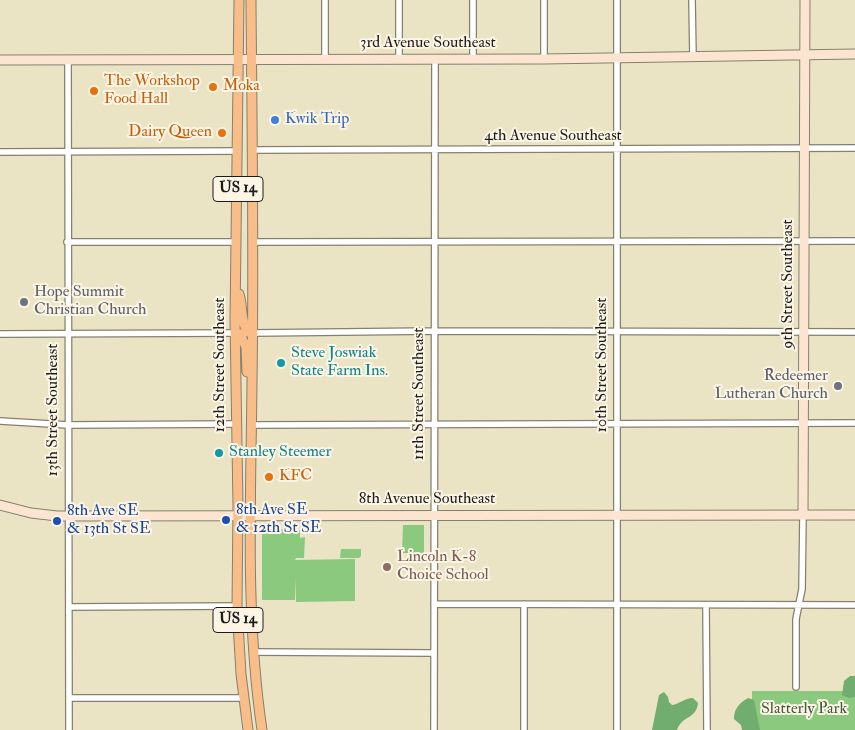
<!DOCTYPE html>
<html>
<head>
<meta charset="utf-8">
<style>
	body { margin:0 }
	canvas { display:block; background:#ebe4c4 }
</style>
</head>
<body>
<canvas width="855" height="730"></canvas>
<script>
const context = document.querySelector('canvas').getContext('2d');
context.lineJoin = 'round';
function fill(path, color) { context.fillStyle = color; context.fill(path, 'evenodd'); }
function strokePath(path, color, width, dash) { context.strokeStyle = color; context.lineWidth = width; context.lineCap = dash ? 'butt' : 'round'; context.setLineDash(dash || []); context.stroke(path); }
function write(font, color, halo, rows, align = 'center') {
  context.font = font + ' "IM FELL Double Pica",serif'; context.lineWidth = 4; context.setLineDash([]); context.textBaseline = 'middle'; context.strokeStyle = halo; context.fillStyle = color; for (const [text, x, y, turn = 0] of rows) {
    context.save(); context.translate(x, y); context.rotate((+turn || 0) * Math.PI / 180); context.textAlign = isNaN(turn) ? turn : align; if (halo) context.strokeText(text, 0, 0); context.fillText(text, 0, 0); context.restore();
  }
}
const green = new Path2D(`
	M403,525H424V553H402Z
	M269,526L274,529L300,530V538L305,537L304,558H296L295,560L355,559V601L296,602V578L295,600H262V533Z
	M341,549H361V556L359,558H340Z
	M752,691H855V730H752Z`);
const forest = new Path2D(`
	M850,676H855V697L849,698L842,695L844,681Z
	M664,692L668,697L669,702L672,705C680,704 684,698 693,698L698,703C696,720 682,715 677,730H652L659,695Z
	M748,698L754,700L760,730H742L741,725L734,719C734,709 739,703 748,698Z`);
const street = new Path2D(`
	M617,0V730
	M692,0L693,57
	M68,59L69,730
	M325,59V0
	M399,59V0
	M473,59V0
	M544,59V0
	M251,150L855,148
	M0,152L238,151
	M67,242H237
	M252,242L855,241
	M253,333L434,331L855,332
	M0,334L235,333
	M0,421L68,425L236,424
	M252,425L855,423
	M434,604L855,605
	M524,604V730
	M706,605L707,730
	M70,607L237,606
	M253,652L433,653
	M796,687V619L802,589L803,515
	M69,698H243
	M434,730L435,59`);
const secondary = new Path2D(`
	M0,60L544,59L855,54
	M0,505L31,513L57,516L855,515
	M803,515L805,0`);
const primary = new Path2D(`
	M239,0L235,320L238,507L237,606L241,674L248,730
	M251,0C252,127 254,255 252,382C251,498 245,615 262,730
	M239,294C243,306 240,322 248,332L253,333
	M235,333L240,334L246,347L247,372`);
const markers = [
	[213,87,5,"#e8710a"],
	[94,91,5,"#e8710a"],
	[275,120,5,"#3f7fe0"],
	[222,133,5,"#e8710a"],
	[24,302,5,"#6b7280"],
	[281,363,5,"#0f9aa8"],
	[838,386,5,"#6b7280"],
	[219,453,5,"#0f9aa8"],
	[269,477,5,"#e8710a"],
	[226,520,5,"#1a4fb4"],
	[57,521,5,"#1a4fb4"],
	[387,567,5,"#8d6e63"]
];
const shields = [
	[238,189,50],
	[238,620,50]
];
const shieldNames = [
	["US 14",238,189],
	["US 14",238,620]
];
const streetNames = [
	["3rd Avenue Southeast",428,44],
	["4th Avenue Southeast",553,137],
	["9th Street Southeast",789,284,-90],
	["12th Street Southeast",221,365,-90],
	["10th Street Southeast",603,365,-90],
	["11th Street Southeast",420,394,-90],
	["13th Street Southeast",54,410,-90],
	["8th Avenue Southeast",427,500]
];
const foodNames = [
	["The Workshop",104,82],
	["Food Hall",104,100],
	["Moka",223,87],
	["Dairy Queen",212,133,"right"],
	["KFC",279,477]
];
const shopNames = [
	["Kwik Trip",285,120]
];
const worshipNames = [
	["Hope Summit",34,293],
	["Christian Church",34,311],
	["Redeemer",828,377,"right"],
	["Lutheran Church",828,395,"right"]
];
const cultureNames = [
	["Steve Joswiak",291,354],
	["State Farm Ins.",291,372],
	["Stanley Steemer",229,453]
];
const transitNames = [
	["8th Ave SE",236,511],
	["& 12th St SE",236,529],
	["8th Ave SE",67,512],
	["& 13th St SE",67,530]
];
const educationNames = [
	["Lincoln K-8",397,558],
	["Choice School",397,576]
];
const parkNames = [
	["Slatterly Park",804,710]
];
fill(green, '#8bc97f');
fill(forest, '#70ad6e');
strokePath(street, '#848070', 8);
strokePath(secondary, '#848070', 11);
strokePath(primary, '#848070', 11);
strokePath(street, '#fff', 5.5);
strokePath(secondary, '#fce5d0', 9);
strokePath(primary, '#f8bd89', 9);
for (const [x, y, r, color] of markers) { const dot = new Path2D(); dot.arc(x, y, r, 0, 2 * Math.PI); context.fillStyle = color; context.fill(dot); strokePath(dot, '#fcf5e5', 2); }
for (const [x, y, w] of shields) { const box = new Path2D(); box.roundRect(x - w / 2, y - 12.5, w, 25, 4); context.fillStyle = '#fcf5e5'; context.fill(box); strokePath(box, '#1c1c1c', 1); }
write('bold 15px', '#1c1c1c', null, shieldNames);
write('16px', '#1c1c1c', '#fcf5e5', streetNames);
write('16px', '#c56008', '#fcf5e5', foodNames, 'left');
write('16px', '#366cbe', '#fcf5e5', shopNames, 'left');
write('16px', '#5b616d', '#fcf5e5', worshipNames, 'left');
write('16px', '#0d838f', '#fcf5e5', cultureNames, 'left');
write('16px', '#164399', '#fcf5e5', transitNames, 'left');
write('16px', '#785e54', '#fcf5e5', educationNames, 'left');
write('16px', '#43593f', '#fcf5e5', parkNames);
</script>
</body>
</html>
